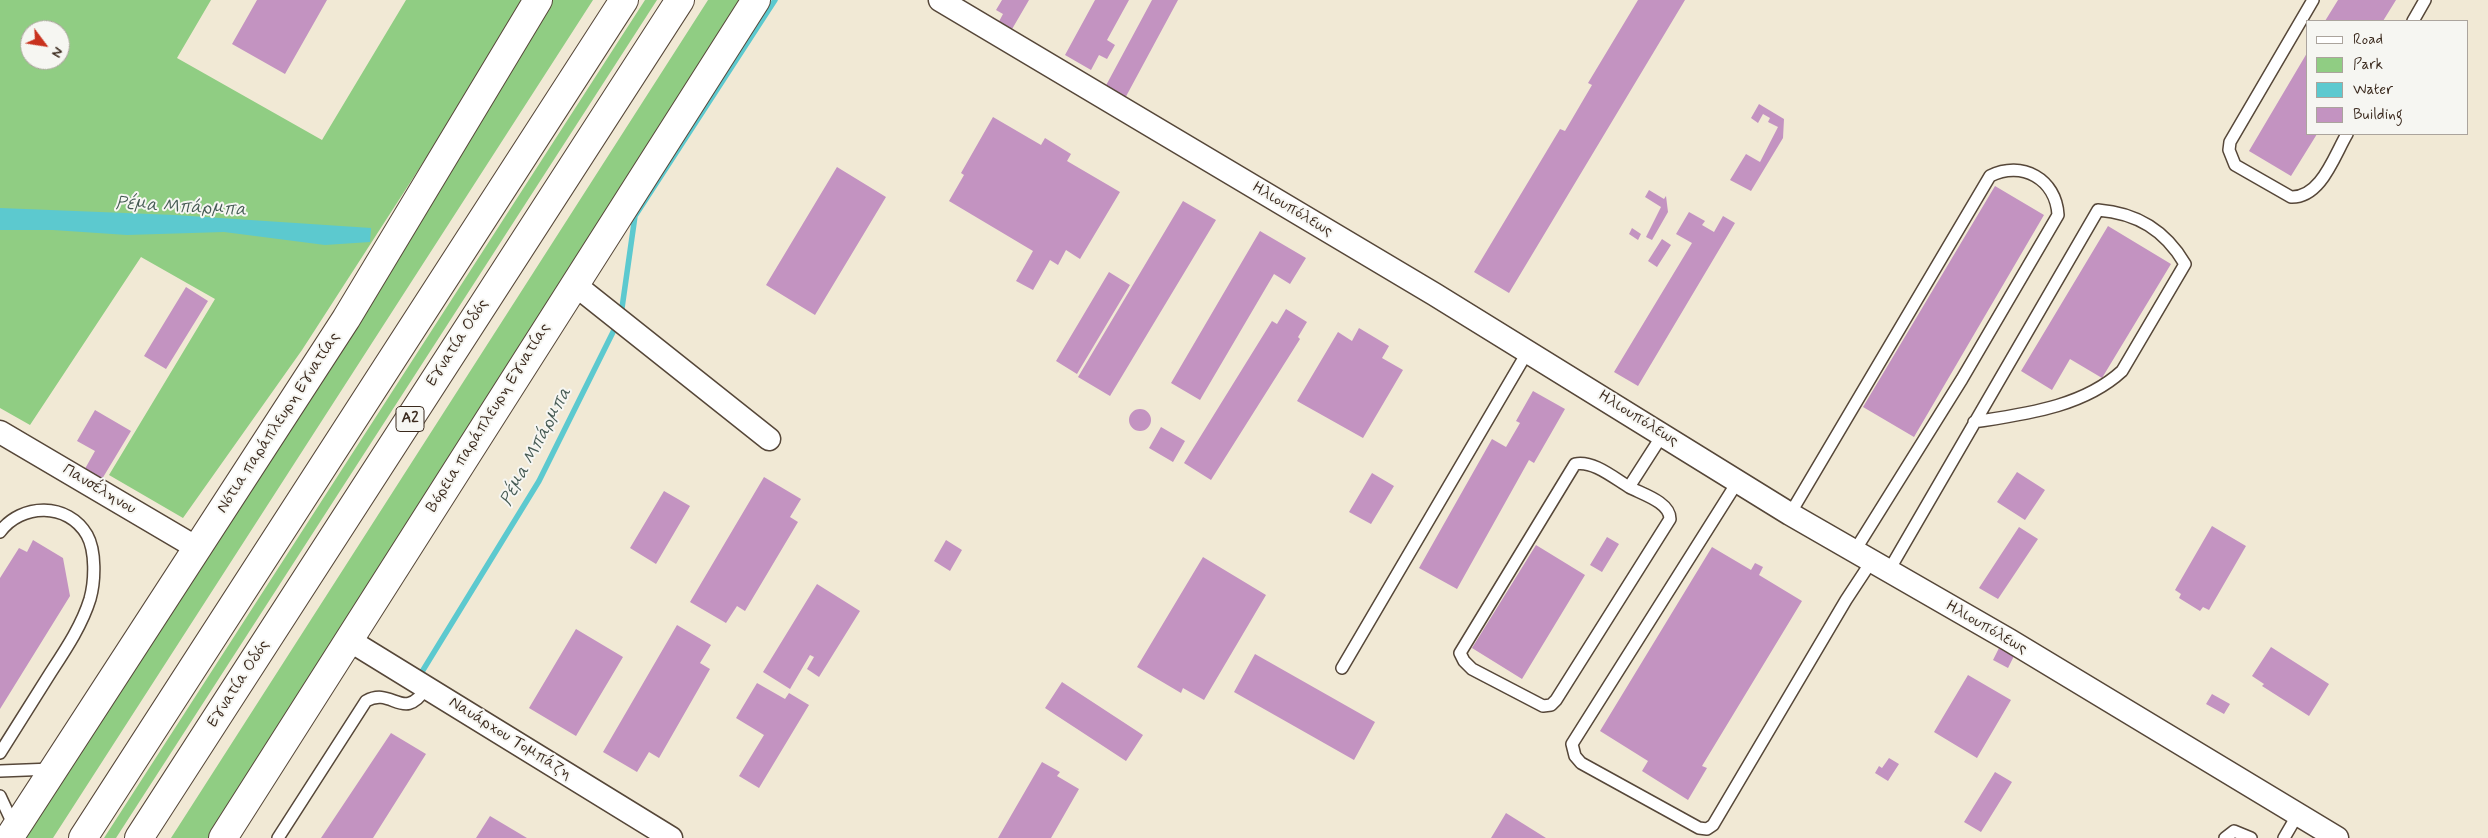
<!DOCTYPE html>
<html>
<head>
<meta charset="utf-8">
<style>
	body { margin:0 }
	#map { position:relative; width:2488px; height:838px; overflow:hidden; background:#f1e9d5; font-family:Mynerve,sans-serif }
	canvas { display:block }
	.legend { position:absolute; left:2306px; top:20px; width:162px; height:115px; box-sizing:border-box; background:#f6f6f2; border:1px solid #aba49d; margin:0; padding:6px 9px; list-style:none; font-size:15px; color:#3b2a1e }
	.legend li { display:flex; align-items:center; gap:10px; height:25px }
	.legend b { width:25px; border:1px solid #aba49d }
	.north { position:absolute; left:20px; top:20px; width:50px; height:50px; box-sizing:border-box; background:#f6f6f2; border:1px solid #aba49d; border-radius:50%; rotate:121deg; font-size:14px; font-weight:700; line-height:20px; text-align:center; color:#3b2a1e }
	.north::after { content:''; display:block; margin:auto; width:18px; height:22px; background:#c8321e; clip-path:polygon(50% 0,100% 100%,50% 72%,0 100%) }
</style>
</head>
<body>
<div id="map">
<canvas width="2488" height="838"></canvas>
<ul class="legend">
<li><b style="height:6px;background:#fff"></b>Road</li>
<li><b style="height:14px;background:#90cd83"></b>Park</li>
<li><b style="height:14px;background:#5cc9cf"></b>Water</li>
<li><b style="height:14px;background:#c393c1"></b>Building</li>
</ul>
<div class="north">N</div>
</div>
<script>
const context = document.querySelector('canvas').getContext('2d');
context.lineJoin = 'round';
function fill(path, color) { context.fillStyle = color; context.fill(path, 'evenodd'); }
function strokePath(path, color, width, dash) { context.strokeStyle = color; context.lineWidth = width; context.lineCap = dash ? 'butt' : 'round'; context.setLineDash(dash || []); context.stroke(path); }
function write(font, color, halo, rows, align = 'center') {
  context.font = font + ' Mynerve,sans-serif'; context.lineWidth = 4; context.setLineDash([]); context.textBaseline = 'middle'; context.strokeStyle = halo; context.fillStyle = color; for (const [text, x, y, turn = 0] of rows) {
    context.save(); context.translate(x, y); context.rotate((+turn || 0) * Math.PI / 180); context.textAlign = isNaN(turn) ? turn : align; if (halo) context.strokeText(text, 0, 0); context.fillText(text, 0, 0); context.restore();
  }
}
const green = new Path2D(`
	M0,0H211L177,58L322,140L406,0H528L302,350L183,518L109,475L215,299L141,257L30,425L0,408ZM30,30H60V60H30Z
	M553,0H593L53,838H16Z
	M645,0H657L116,838H104Z
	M708,0H740L210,838H171Z`);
const water = new Path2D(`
	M0,208L175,215L371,228L370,242L325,245L224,232L127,235L53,230H0Z`);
const stream = new Path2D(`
	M621,315L635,216L775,0
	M420,675L539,481L617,324`);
const building = new Path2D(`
	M257,0H327L285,74L232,44Z
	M1002,0H1029L1008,36L995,29L1003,14L996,10Z
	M1095,0H1129L1107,40L1115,45L1107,59L1099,55L1091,70L1065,55Z
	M1152,0H1178L1123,102L1103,91Z
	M1638,0H1685L1509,293L1474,272L1560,129L1565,131L1592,85L1588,83Z
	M2338,0H2396L2383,21H2325Z
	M2307,53V134H2317L2291,176L2249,151Z
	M1759,104L1784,119L1783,138L1751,191L1730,180L1746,154L1760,162L1778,127L1768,122L1770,118L1763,114L1758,123L1751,118Z
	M993,117L1041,145L1045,138L1071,154L1067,161L1120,192L1080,259L1066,250L1058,265L1050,260L1033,290L1016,281L1033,251L949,201L964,175L961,173Z
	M837,167L886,197L815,315L766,285Z
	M1995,186L2044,215L1914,437L1863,407Z
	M1649,190L1664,199L1666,196L1668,212L1652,240L1646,237L1661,207L1645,197Z
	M1183,201L1216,220L1110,396L1078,377Z
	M1689,212L1705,221L1702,225L1714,232L1723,216L1735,223L1638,386L1614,372L1692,243L1676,234Z
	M2108,226L2171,264L2102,378L2070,359L2052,390L2021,371Z
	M1632,228L1641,234L1638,240L1629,234Z
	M1260,231L1306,258L1290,284L1274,274L1200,400L1171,383Z
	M1662,239L1671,245L1657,267L1648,261Z
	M1109,272L1130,285L1077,374L1056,361Z
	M186,287L208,301L166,369L144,356Z
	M1286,309L1307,322L1298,337L1300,339L1211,480L1184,463L1272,321L1277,324Z
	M1359,328L1389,346L1382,358L1403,370L1363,438L1297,401L1338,332L1352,341Z
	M1533,391L1565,409L1534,463L1529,460L1457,589L1419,568L1492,439L1506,447L1520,423L1516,421Z
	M1129 420a11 11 0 1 1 22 0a11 11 0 1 1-22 0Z
	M95,410L131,431L99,484L82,474L95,451L77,441Z
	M1161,427L1185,441L1173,462L1149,448Z
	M2017,472L2045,490L2025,520L1997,502Z
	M1372,473L1394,486L1371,524L1349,512Z
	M764,477L801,499L790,517L798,522L745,611L737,606L726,623L690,602Z
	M664,491L690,506L656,564L630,548Z
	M2212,526L2246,546L2209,610L2203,607L2200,611L2179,598L2181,594L2175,590Z
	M2019,527L2038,539L1998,599L1979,588Z
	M1607,537L1619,544L1602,572L1590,565Z
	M33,540L63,558L70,596L0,709V578L19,548L27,552Z
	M946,540L962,550L950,571L934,561Z
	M1536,545L1585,575L1522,679L1472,648Z
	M1712,547L1751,570L1755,563L1763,567L1759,575L1802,601L1702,766L1707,768L1688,800L1642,771L1648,761L1600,731Z
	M1203,557L1266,595L1204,700L1183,688L1181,693L1137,667Z
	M817,584L860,611L819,677L807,669L814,657L810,655L790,689L763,672Z
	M677,625L711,645L700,663L710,669L659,758L649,752L637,772L603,752Z
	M576,629L623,657L576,736L529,708Z
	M2271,647L2329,684L2309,716L2262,686L2264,684L2252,676Z
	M1999,648L2014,656L2008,668L1993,660Z
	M1255,654L1375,722L1354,760L1234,692Z
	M1968,675L2011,700L1977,758L1934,732Z
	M1062,682L1143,735L1126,761L1045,708Z
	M757,683L785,699L789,693L809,705L759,788L739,776L764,735L736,718Z
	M2212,694L2230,704L2224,714L2206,704Z
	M391,733L426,754L373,838H321Z
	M1889,758L1899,764L1888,781L1875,773L1879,766L1882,768Z
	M1042,762L1060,772L1057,776L1079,789L1051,838H998Z
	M1995,772L2012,782L1981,832L1964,822Z
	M1506,813L1546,838H1491Z
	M490,816L527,838H476Z`);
const service = new Path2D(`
	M2313,0L2230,142L2229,150L2235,165L2291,197C2321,198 2334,156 2347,134
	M2413,21L2425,0
	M1738,481L1572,744L1575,756L1581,763L1699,828L1707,829L1713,825L1846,600L1871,562
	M1629,487C1614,478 1593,460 1575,464L1460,653L1464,661L1472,669L1543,706L1551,705L1556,700L1670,519C1670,502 1642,494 1629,487L1663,434
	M1790,514L1990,176C2022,160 2056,179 2058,215L1962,379L1854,552
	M0,532C21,503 68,502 87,535C96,551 95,581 90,599C82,625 66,649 51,672C34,699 17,726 0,753
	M1888,572L2098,210C2137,213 2165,230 2185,264L2122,371C2083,407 2025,414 1974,422
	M1342,668L1528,351
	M0,771L52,769
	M0,796L14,826
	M278,838L366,701C393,686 403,724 427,687
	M2225,838L2234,831L2251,838
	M2284,838L2298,814`);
const minor = new Path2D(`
	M940,0L1434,294L1790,514L2009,640L2337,838
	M574,284L769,439
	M0,432L197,548
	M349,640L671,838`);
const tertiary = new Path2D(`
	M9,838L346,319L538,0
	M223,838L756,0`);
const motorway = new Path2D(`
	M83,838L624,0
	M139,838L680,0`);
const shields = [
	[410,419,28]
];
const shieldNames = [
	["Α2",410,419]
];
const streetNames = [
	["Ηλιουπόλεως",1292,210,31],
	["Εγνατία Οδός",458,343,-57],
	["Βόρεια παράπλευρη Εγνατίας",489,418,-58],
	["Ηλιουπόλεως",1638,419,32],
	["Νότια παράπλευρη Εγνατίας",279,423,-57],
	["Πανσέληνου",99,490,31],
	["Ηλιουπόλεως",1986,628,30],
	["Εγνατία Οδός",239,684,-57],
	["Ναυάρχου Τομπάζη",510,739,32]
];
const waterNames = [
	["Ρέμα Μπάρμπα",181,208,3],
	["Ρέμα Μπάρμπα",537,447,-62]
];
fill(green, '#90cd83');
fill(water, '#5cc9cf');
strokePath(stream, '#5cc9cf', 5.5);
fill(building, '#c393c1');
strokePath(service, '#564739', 14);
strokePath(minor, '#564739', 25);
strokePath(tertiary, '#564739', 30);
strokePath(motorway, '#564739', 30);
strokePath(service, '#fff', 11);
strokePath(minor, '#fff', 22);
strokePath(tertiary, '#fff', 28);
strokePath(motorway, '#fff', 28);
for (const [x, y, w] of shields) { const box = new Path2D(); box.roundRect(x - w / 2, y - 12.5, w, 25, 4); context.fillStyle = '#f6f6f2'; context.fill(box); strokePath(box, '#3b2a1e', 1); }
write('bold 15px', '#3b2a1e', null, shieldNames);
write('16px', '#3b2a1e', '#f6f6f2', streetNames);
write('italic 18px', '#455a53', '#f6f6f2', waterNames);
</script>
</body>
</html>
